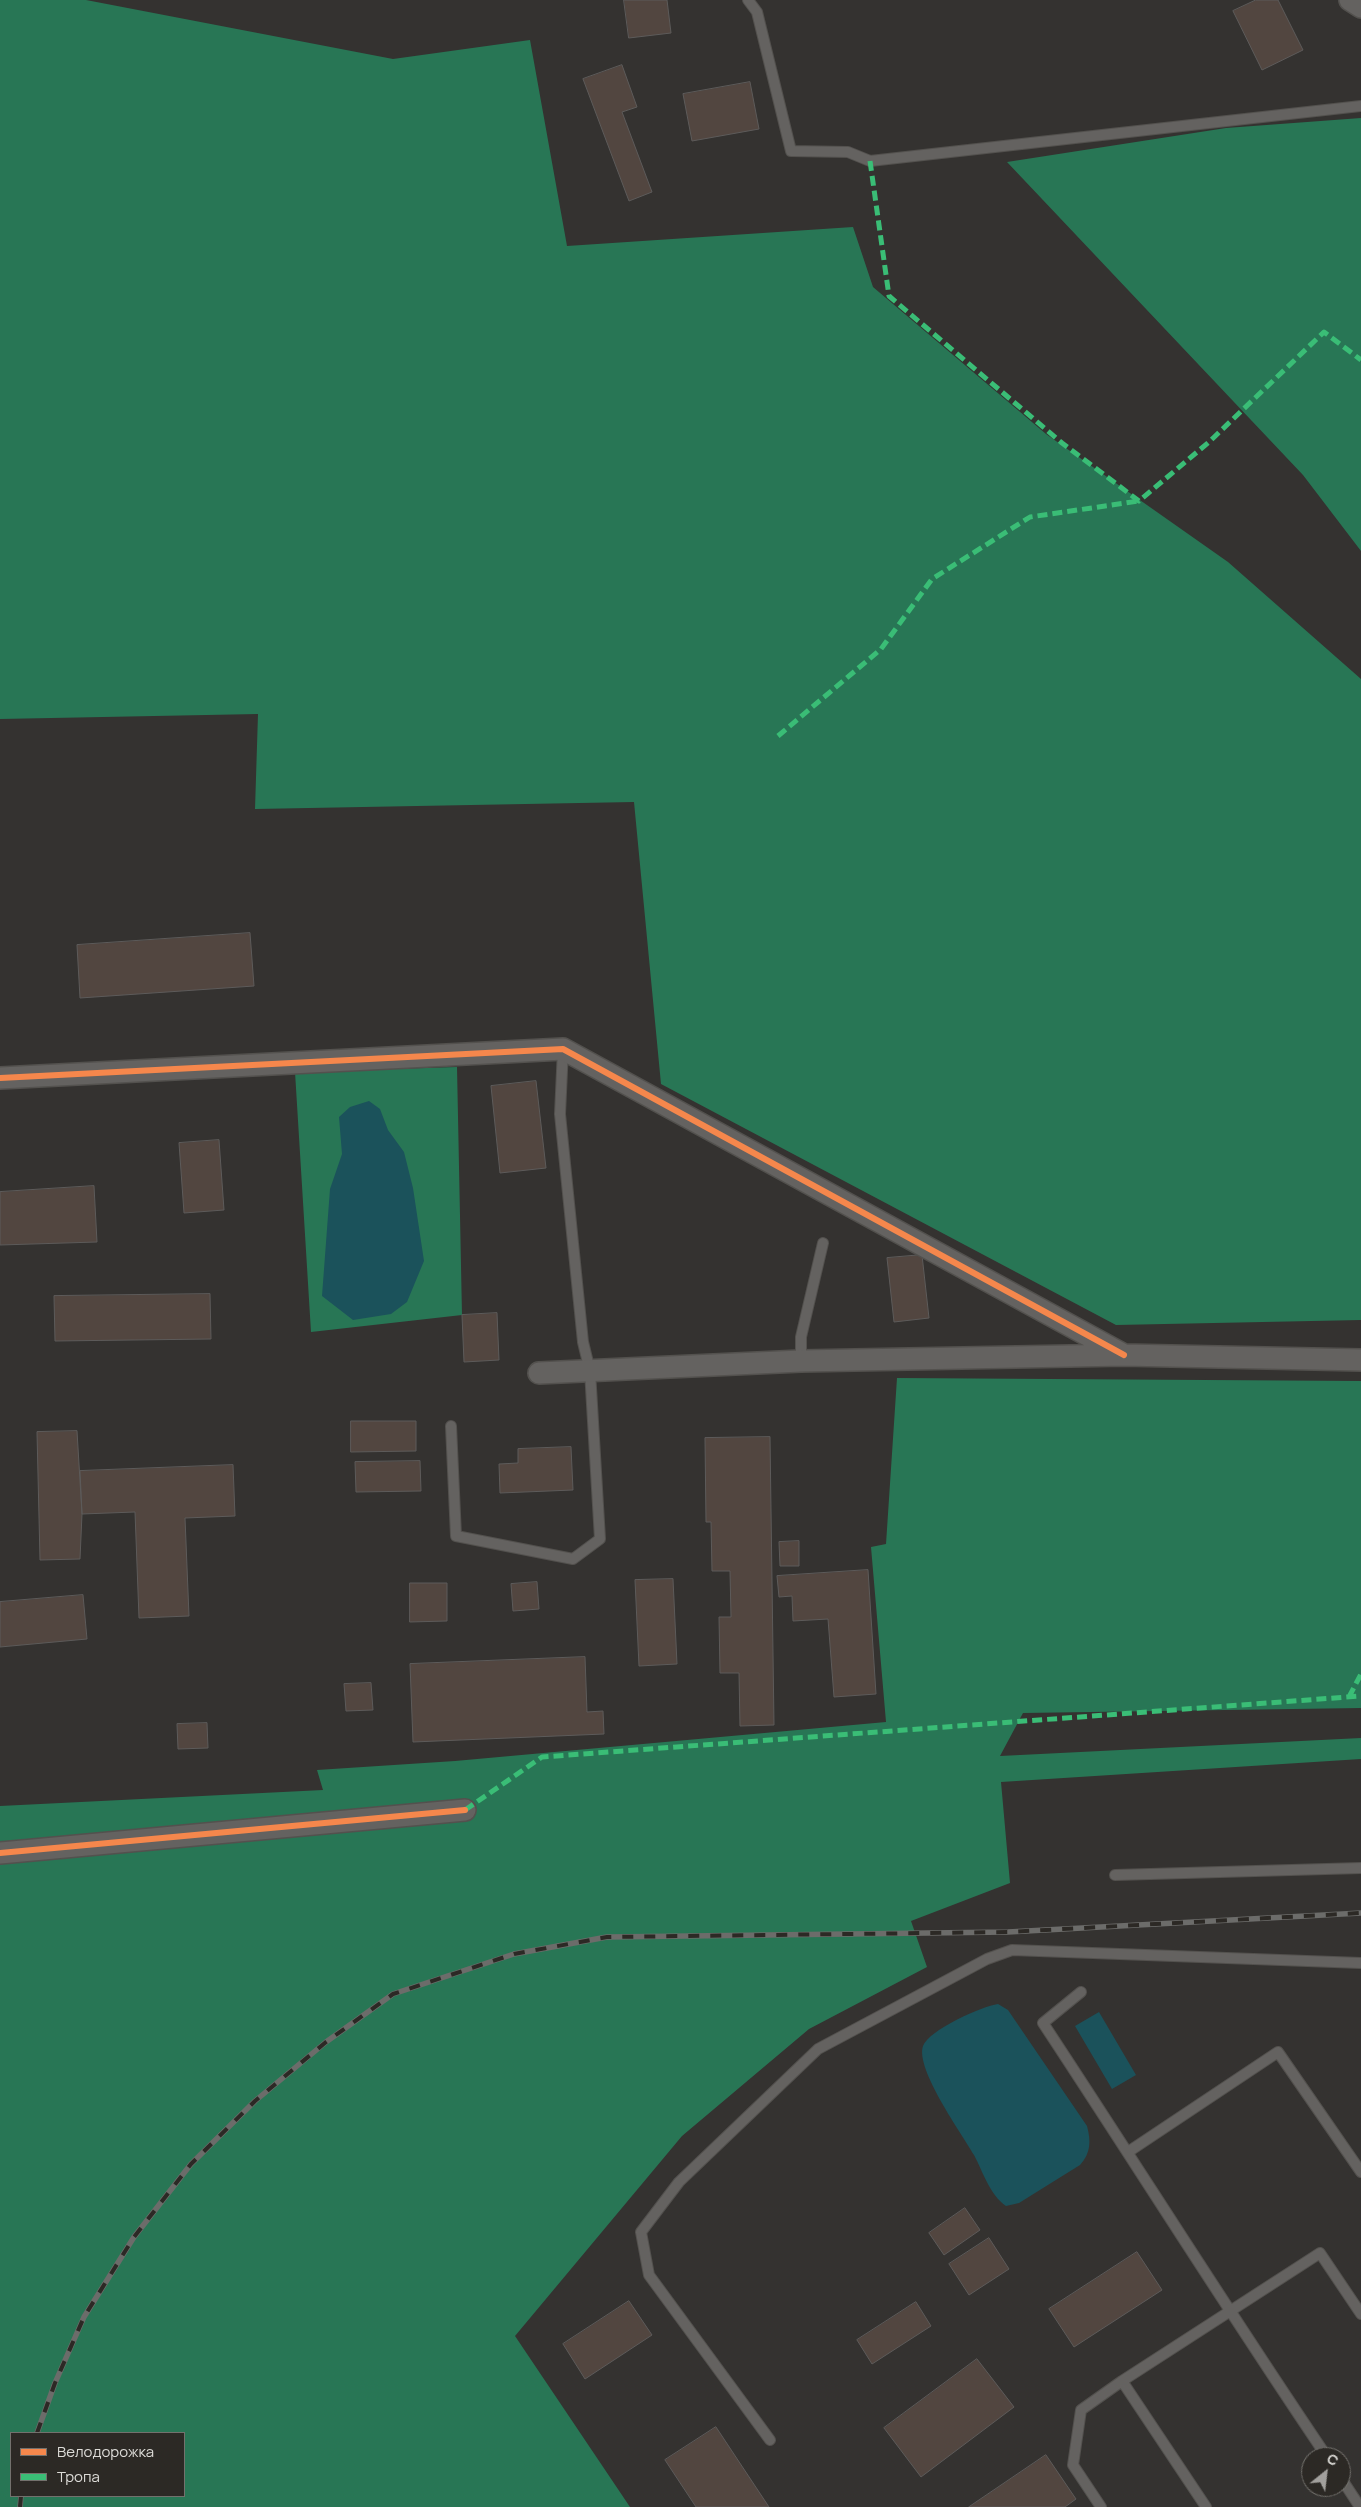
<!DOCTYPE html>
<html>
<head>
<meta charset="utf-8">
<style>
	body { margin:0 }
	#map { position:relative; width:1361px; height:2507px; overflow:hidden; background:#343230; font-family:Manrope,sans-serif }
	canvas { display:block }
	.legend { position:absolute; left:10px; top:2432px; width:175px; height:65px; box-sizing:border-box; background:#2c2925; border:1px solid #73716d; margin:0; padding:6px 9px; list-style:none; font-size:15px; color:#dddcd8 }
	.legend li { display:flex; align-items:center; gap:10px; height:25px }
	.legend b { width:25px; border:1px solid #73716d }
	.north { position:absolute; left:1301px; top:2447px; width:50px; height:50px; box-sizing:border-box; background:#2c2925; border:1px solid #73716d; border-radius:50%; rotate:29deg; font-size:14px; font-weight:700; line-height:20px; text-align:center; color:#dddcd8 }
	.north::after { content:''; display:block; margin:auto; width:18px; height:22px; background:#a2a09d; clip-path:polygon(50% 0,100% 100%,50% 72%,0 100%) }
</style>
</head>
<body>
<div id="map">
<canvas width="1361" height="2507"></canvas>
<ul class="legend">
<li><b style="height:6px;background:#f5874c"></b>Велодорожка</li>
<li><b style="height:6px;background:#3abd76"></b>Тропа</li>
</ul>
<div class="north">С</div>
</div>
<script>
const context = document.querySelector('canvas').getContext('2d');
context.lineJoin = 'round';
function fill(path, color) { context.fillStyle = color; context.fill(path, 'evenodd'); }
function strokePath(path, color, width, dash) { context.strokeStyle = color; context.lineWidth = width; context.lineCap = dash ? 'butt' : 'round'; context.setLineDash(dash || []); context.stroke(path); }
const forest = new Path2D(`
	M0,0H86L393,59L530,40L567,246L853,227L873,287L1046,434L1228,562L1361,679V1320L1116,1325L661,1084L634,802L255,809L258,714L0,719Z
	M1361,118V551L1303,475L1007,162L1226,128Z
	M457,1067L462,1315L311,1332L295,1072Z
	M897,1378L1361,1381V1708L1023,1713L1000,1756L1361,1738V1759L1001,1782L1010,1883L911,1921L927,1967L809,2029L682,2136L515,2336L630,2507H0V1806L323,1790L317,1770L455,1761L886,1722L871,1547L886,1544ZM11,2433H184V2496H11Z`);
const water = new Path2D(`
	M369,1101L380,1109L388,1130L404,1152L413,1188L424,1261L407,1302L391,1314L353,1320L322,1296L330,1189L342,1154L339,1117L350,1107Z
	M998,2004L1008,2010L1087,2126C1091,2141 1091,2153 1080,2165L1019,2203L1006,2206C990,2195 983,2172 974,2155C962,2134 915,2069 923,2046C929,2030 982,2006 998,2004Z
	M1099,2012L1136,2075L1112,2089L1075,2026Z`);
const building = new Path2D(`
	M624,0H667L671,33L629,38Z
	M1256,0H1278L1303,50L1262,70L1233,11Z
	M622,65L637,107L622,112L652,192L629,201L583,79Z
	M750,82L759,129L692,141L683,94Z
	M250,933L254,986L80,998L77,945Z
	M536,1081L546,1168L500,1173L491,1086Z
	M219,1140L224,1210L184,1213L179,1143Z
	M94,1186L97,1242L0,1245V1192Z
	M922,1255L929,1318L894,1322L887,1258Z
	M210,1294L211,1339L55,1341L54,1296Z
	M497,1313L499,1360L464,1362L462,1315Z
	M351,1421H416V1451L351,1452Z
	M77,1431L82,1514L80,1559L40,1560L37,1432Z
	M770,1437L774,1725L740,1726L739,1673H720L719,1617H731L730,1571H712L711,1522H706L705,1438Z
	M571,1447L573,1490L500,1493L499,1464L518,1463V1449Z
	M420,1461L421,1491L356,1492L355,1462Z
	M233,1465L235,1516L185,1518L189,1616L139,1618L135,1512L82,1514L80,1471Z
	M799,1541V1566H780L779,1542Z
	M868,1570L876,1694L834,1697L828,1619L793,1621L792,1596L779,1597L777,1576Z
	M673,1579L677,1664L639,1666L635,1580Z
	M537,1582L539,1609L513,1611L511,1584Z
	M410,1583H447V1621L410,1622Z
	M83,1595L87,1639L0,1647V1602Z
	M585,1657L587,1712L603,1711L604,1734L413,1742L410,1664Z
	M371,1683L373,1710L346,1711L344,1684Z
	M207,1723L208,1748L178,1749L177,1724Z
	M965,2208L980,2230L944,2255L929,2233Z
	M989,2238L1009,2269L969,2295L949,2264Z
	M1137,2252L1162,2290L1074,2347L1049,2309Z
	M629,2301L652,2335L585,2379L563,2344Z
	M916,2302L931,2326L872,2364L857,2340Z
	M977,2359L1014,2407L921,2477L884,2428Z
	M716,2427L769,2507H696L665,2460Z
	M1046,2455L1076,2499L1065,2507H969Z`);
const lane = new Path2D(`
	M748,0L757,12L791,151L848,152L870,161L1361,106
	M801,1361V1337L823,1243
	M451,1426L456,1536L573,1559L600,1539L590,1371L583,1342L560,1114L563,1049
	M1115,1875L1361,1868
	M1081,1992L1043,2023C1138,2167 1230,2314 1327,2457
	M1128,2152L1278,2052L1361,2172
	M770,2440L649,2275L641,2232L679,2182L818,2049L987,1959L1012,1950L1361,1963
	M1341,2478L1360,2507
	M1101,2507L1073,2465L1081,2410L1122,2381
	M1206,2507L1122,2381L1320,2253L1361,2314`);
const street = new Path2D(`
	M1350,0L1361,7
	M0,1078L563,1049L1124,1355
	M539,1373L801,1361L1124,1355L1361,1360
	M0,1853L465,1810`);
const rail = new Path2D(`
	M37,2433L55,2383L84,2317L134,2237L191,2164L255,2101L326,2042L393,1994L514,1954L607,1937L1008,1932L1361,1913
	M20,2507L21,2496`);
const quiet = new Path2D(`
	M870,161L889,296L1062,443L1139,501L1209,442L1324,332L1361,360
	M778,736L881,649L932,579L1030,517L1139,501
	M1349,1697L1361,1674
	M465,1810L542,1757L1361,1696`);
const cycleway = new Path2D(`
	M0,1078L563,1049L1124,1355
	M0,1853L465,1810`);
fill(forest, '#287655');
fill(water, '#1b525b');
fill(building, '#524640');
strokePath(building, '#5d5b5a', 1);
strokePath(lane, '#53514e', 12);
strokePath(street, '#53514e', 24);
strokePath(lane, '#646260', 10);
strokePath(street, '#646260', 21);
strokePath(rail, '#6c6c6a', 5.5);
strokePath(rail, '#2c2925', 4, [11]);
strokePath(quiet, '#3abd76', 5, [10, 5]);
strokePath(cycleway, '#f5874c', 6);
</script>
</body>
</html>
